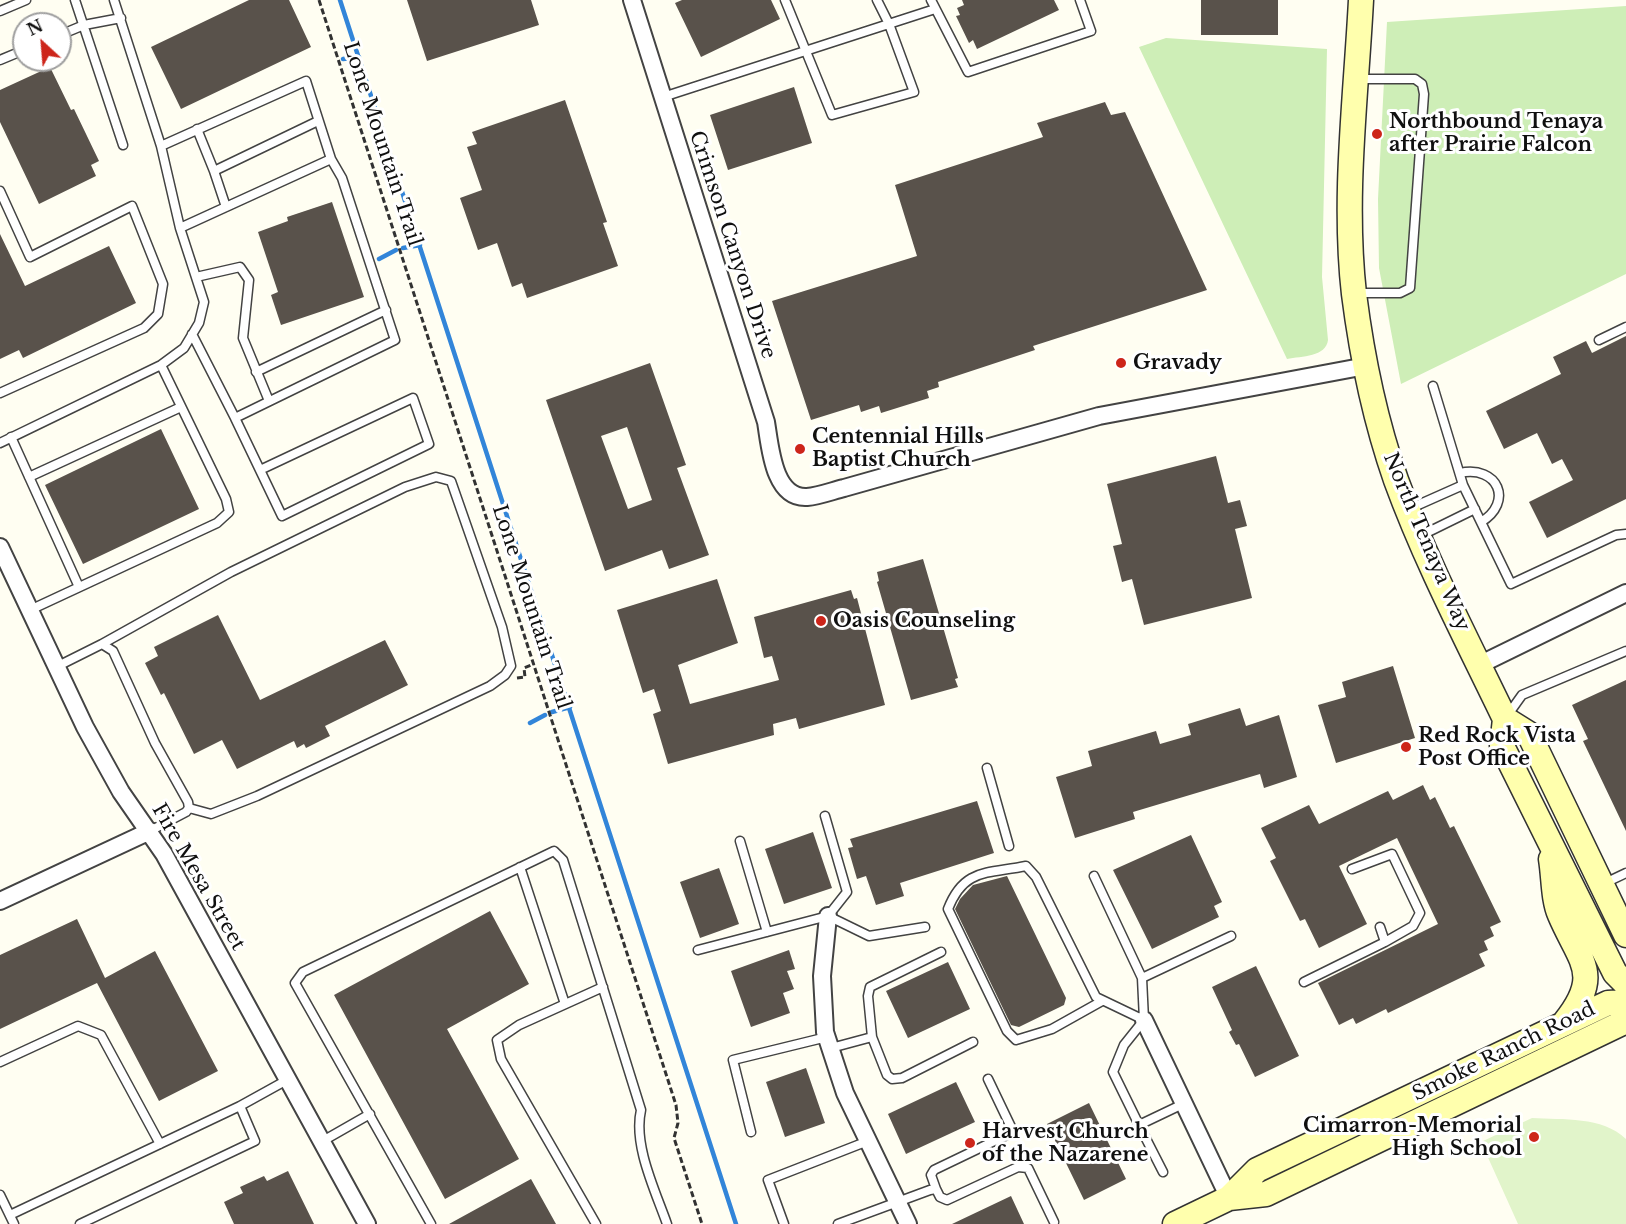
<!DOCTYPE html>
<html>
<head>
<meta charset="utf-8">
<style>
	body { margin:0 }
	#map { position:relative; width:1626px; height:1224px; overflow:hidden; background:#fffef2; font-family:"Libre Baskerville",serif }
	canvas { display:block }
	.north { position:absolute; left:12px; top:12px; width:60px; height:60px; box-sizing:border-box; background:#fff; border:2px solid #9f9f9f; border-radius:50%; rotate:334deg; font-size:16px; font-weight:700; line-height:24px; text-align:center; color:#101010 }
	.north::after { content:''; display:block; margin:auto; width:21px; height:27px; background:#cd251a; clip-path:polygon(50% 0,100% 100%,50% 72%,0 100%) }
</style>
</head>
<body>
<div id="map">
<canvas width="1626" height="1224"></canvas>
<div class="north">N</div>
</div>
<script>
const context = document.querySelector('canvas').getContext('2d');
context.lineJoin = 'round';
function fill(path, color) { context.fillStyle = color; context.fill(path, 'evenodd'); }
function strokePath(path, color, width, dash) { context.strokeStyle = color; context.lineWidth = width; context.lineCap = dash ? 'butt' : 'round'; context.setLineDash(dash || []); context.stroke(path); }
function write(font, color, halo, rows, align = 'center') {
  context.font = font + ' "Libre Baskerville",serif'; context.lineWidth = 6; context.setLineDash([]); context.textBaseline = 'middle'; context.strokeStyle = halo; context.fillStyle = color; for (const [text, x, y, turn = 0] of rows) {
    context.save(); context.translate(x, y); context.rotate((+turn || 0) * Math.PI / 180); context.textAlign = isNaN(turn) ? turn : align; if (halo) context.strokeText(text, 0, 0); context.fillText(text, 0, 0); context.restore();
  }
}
const green = new Path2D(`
	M1626,6V274L1401,384L1379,268L1378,199L1387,22Z
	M1166,38L1327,49L1322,277L1328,340C1326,357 1302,356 1287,359L1139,47Z`);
const pitch = new Path2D(`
	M1532,1118C1563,1120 1602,1116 1626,1139V1224H1518L1481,1142Z`);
const stream = new Path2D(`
	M340,0L736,1224
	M343,59L359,57
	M403,248L420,245
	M379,259L396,250
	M552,712L570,707
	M530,723L545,715`);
const building = new Path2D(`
	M249,0H289L311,47L181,109L151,47Z
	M407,0H531L539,25L427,61Z
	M682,0H771L780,19L701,57L675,3Z
	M962,0H1054L1059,10L977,49L973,40L969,43L956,16L960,15L957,8L964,5Z
	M1201,0H1278V35H1201Z
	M50,67L71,110L74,109L99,161L91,165L96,176L39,204L0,122V90Z
	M794,87L812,143L728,170L710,115Z
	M565,100L607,222L603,223L618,266L527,298L522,283L512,287L497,243L478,250L460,198L482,190L467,147L477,144L472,132Z
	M1105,102L1111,115L1125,112L1207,290L1033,346L1035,350L938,382L939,387L927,391L929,398L881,413L879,406L861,412L859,405L811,420L772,301L917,256L895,185L1043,137L1037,123Z
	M332,202L364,297L281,325L271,295L278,292L258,232L288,221L287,217Z
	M0,234L25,286L109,246L136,303L23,358L19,350L0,359Z
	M1626,336V499L1547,538L1529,502L1573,480L1562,459L1552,464L1537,433L1504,449L1486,411L1561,374L1553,357L1586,341L1592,353Z
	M650,363L686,465L677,468L709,555L669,569L662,550L605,571L546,400ZM627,427L652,500L628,509L601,436Z
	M161,429L199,509L83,564L45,485Z
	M1216,456L1228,503L1240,500L1247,526L1235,529L1252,598L1144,625L1132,579L1122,582L1113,546L1122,544L1107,484Z
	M923,559L958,678L955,679L958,687L911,700L877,582L879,581L877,572Z
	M717,579L738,643L678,665L690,704L779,680L772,656L764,658L754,617L851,590L854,599L857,598L885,705L799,729L796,718L773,724L774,735L668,764L653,714L661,711L654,689L643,693L617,610Z
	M218,615L260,700L385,640L408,685L325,726L330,736L306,748L304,744L297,748L294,741L237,769L222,740L194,754L164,693L161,695L145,663L158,656L154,647Z
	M1393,666L1415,738L1336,763L1318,705L1346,697L1342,682Z
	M1626,680V831L1583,741L1588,739L1572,705Z
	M1240,708L1246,726L1279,715L1297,777L1264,788L1260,774L1133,812L1135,819L1075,838L1056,777L1092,766L1088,751L1156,731L1160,744L1191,735L1188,724Z
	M1423,785L1430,800L1435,797L1450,828L1454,826L1501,922L1490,927L1494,936L1484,941L1488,950L1479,954L1485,966L1388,1013L1386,1009L1356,1024L1353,1018L1339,1025L1318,983L1438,924L1397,838L1339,866L1367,924L1319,948L1305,919L1300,921L1270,861L1276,858L1261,828L1309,805L1319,824L1388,791L1393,800Z
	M977,801L994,853L900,883L904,896L876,905L866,876L857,879L848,848L853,847L850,839Z
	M813,832L832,888L784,904L765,849Z
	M1191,835L1222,902L1214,906L1219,917L1152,949L1113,870Z
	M719,868L739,924L700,938L680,882Z
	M1007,876L1066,998L1064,1005L1019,1027L1011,1025L955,909L960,899L973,885Z
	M490,911L529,984L447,1029L519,1159L445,1199L334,995Z
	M77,919L105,978L155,951L218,1071L159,1101L97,983L0,1029V955Z
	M789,950L795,969L787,971L794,989L783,993L790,1013L751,1027L731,971Z
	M948,962L970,1009L908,1038L886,991Z
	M1256,966L1299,1056L1255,1077L1239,1044L1236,1045L1229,1032L1232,1030L1212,987Z
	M806,1068L825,1123L785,1137L766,1082Z
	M956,1082L975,1122L906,1154L888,1114Z
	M1089,1103L1126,1179L1084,1200L1047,1124Z
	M288,1171L314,1224H234L224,1202L243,1193L240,1187L264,1176L267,1181Z
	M531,1179L556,1224H449Z
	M1011,1196L1024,1224H952Z`);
const path = new Path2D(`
	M319,0L676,1105L678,1123L674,1138L702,1224
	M517,678L525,677L524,668L534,664`);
const service = new Path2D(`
	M75,0L123,145
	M785,0L832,115L914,92L889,24L877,0
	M931,0L968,72L1091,31L1080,0
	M0,11L26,0
	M60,35L84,25L121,18
	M0,60L24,50
	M663,97L935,9
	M197,129L214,171L318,121
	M161,146L306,81L331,159
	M214,171L226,207
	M0,191L30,257L132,206L163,284L158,314L144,328L0,393
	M180,228L331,159L342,178L395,340L235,418L192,334
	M196,277L240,267L249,280L243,338L269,401
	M1355,293H1400L1410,288L1424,94L1422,84L1415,79H1359
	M1599,340L1626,327
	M256,372L386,310
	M1433,386L1463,485L1511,584L1616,535L1626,534
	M235,418L282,516L429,444L413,398L260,470
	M11,437L79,587
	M0,443L161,365L184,348L199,323L204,302L180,228L161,146L114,0
	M1460,473C1498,465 1514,502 1481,522
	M29,477L181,407
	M1409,509L1463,485
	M1420,536L1475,509
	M30,610L217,523L229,512L226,499L161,365
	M102,644L231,572L405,487L436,477L451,481L502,627L511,666L505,675L490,686L257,796L211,814L189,808
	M56,667L102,644L113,651L155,743L188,802L189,808L186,812L150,831
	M1507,716L1522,695L1626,651
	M987,768L1009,846
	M740,841L767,932
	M520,867L565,1004
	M1352,869L1392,854L1420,913L1413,926L1385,942
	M1094,876L1142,978L1144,1020L1124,1045L1113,1072L1139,1125L1183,1104
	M1605,883L1626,873
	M828,916L869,936L925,927
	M698,950L828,916L847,892L825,816
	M1142,978L1231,936
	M1304,982L1385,942L1380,927
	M1102,1001L1052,1029L1016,1040L1007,1031L948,909C964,868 987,874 1026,866L1036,877L1096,997L1144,1020
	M872,1037L887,1075L892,1079L902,1078L973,1042
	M831,1048L872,1037L868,996L870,987L941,952
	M0,1062L78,1026L101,1035L160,1144
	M1139,1125L1163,1172
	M751,1132L733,1060L827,1037
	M321,1142L370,1114
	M936,1189L931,1175L934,1170L1011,1133V1127L988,1079
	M0,1195L14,1224
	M10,1215L240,1106
	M80,1224L255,1141L240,1106L287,1080
	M431,1224L295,983L303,972L554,851L563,860L641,1110C633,1145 655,1190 667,1224
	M596,1224L501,1059L497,1040L519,1025L603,987
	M784,1224L768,1180L868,1141
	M838,1224L930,1190L936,1189L940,1197L947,1200L1018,1167L1028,1168L1054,1222`);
const minor = new Path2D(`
	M632,0L766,422C770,445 773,499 807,497C819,496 832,491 844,488L1099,416L1366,366
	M0,547L85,727L121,792L164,854L367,1224
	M1479,665L1626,593
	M0,901L150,831
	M828,916L822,976L825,1032L845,1093L908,1224
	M1144,1020L1229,1198`);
const secondary = new Path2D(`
	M1361,0C1356,97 1343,197 1354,294C1362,357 1375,420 1396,480C1426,562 1467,640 1505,719L1502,746L1615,973L1626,984
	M1505,719L1529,734L1626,935
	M1551,859C1554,877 1553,899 1560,915C1580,962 1603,974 1565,1022
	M1229,1198L1266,1194L1620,1024L1626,1018
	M1175,1224L1229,1198L1257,1170L1608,1003L1626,1002`);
const markers = [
	[1377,134,6,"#cd251a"],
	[1121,363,6,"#cd251a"],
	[800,449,6,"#cd251a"],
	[821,621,6,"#cd251a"],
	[1406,747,6,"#cd251a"],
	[1534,1137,6,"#cd251a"],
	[970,1143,6,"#cd251a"]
];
const poiNames = [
	["Northbound Tenaya",1389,122],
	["after Prairie Falcon",1389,145],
	["Gravady",1133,363],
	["Centennial Hills",812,437],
	["Baptist Church",812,460],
	["Oasis Counseling",833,621],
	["Red Rock Vista",1418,736],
	["Post Office",1418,759],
	["Cimarron-Memorial",1522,1126,"right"],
	["High School",1522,1149,"right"],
	["Harvest Church",982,1132],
	["of the Nazarene",982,1155]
];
const streetNames = [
	["Lone Mountain Trail",382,144,72],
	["Crimson Canyon Drive",732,245,72],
	["North Tenaya Way",1426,542,67],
	["Lone Mountain Trail",531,607,72],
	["Fire Mesa Street",198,877,60],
	["Smoke Ranch Road",1504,1052,-26]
];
fill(green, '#ceeeb7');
fill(pitch, '#e1f4ca');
strokePath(stream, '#3285d9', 4.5);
fill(building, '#59524b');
strokePath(service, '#434343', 11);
strokePath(minor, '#434343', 20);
strokePath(secondary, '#323232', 27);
strokePath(path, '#323232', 3, [6, 3]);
strokePath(service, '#fff', 8);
strokePath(minor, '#fff', 16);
strokePath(secondary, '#ffffad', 24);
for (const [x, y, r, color] of markers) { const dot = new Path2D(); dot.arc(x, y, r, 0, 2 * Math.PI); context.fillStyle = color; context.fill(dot); strokePath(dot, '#fff', 2); }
write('bold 20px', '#101010', '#fff', poiNames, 'left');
write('20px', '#101010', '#fff', streetNames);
</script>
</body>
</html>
